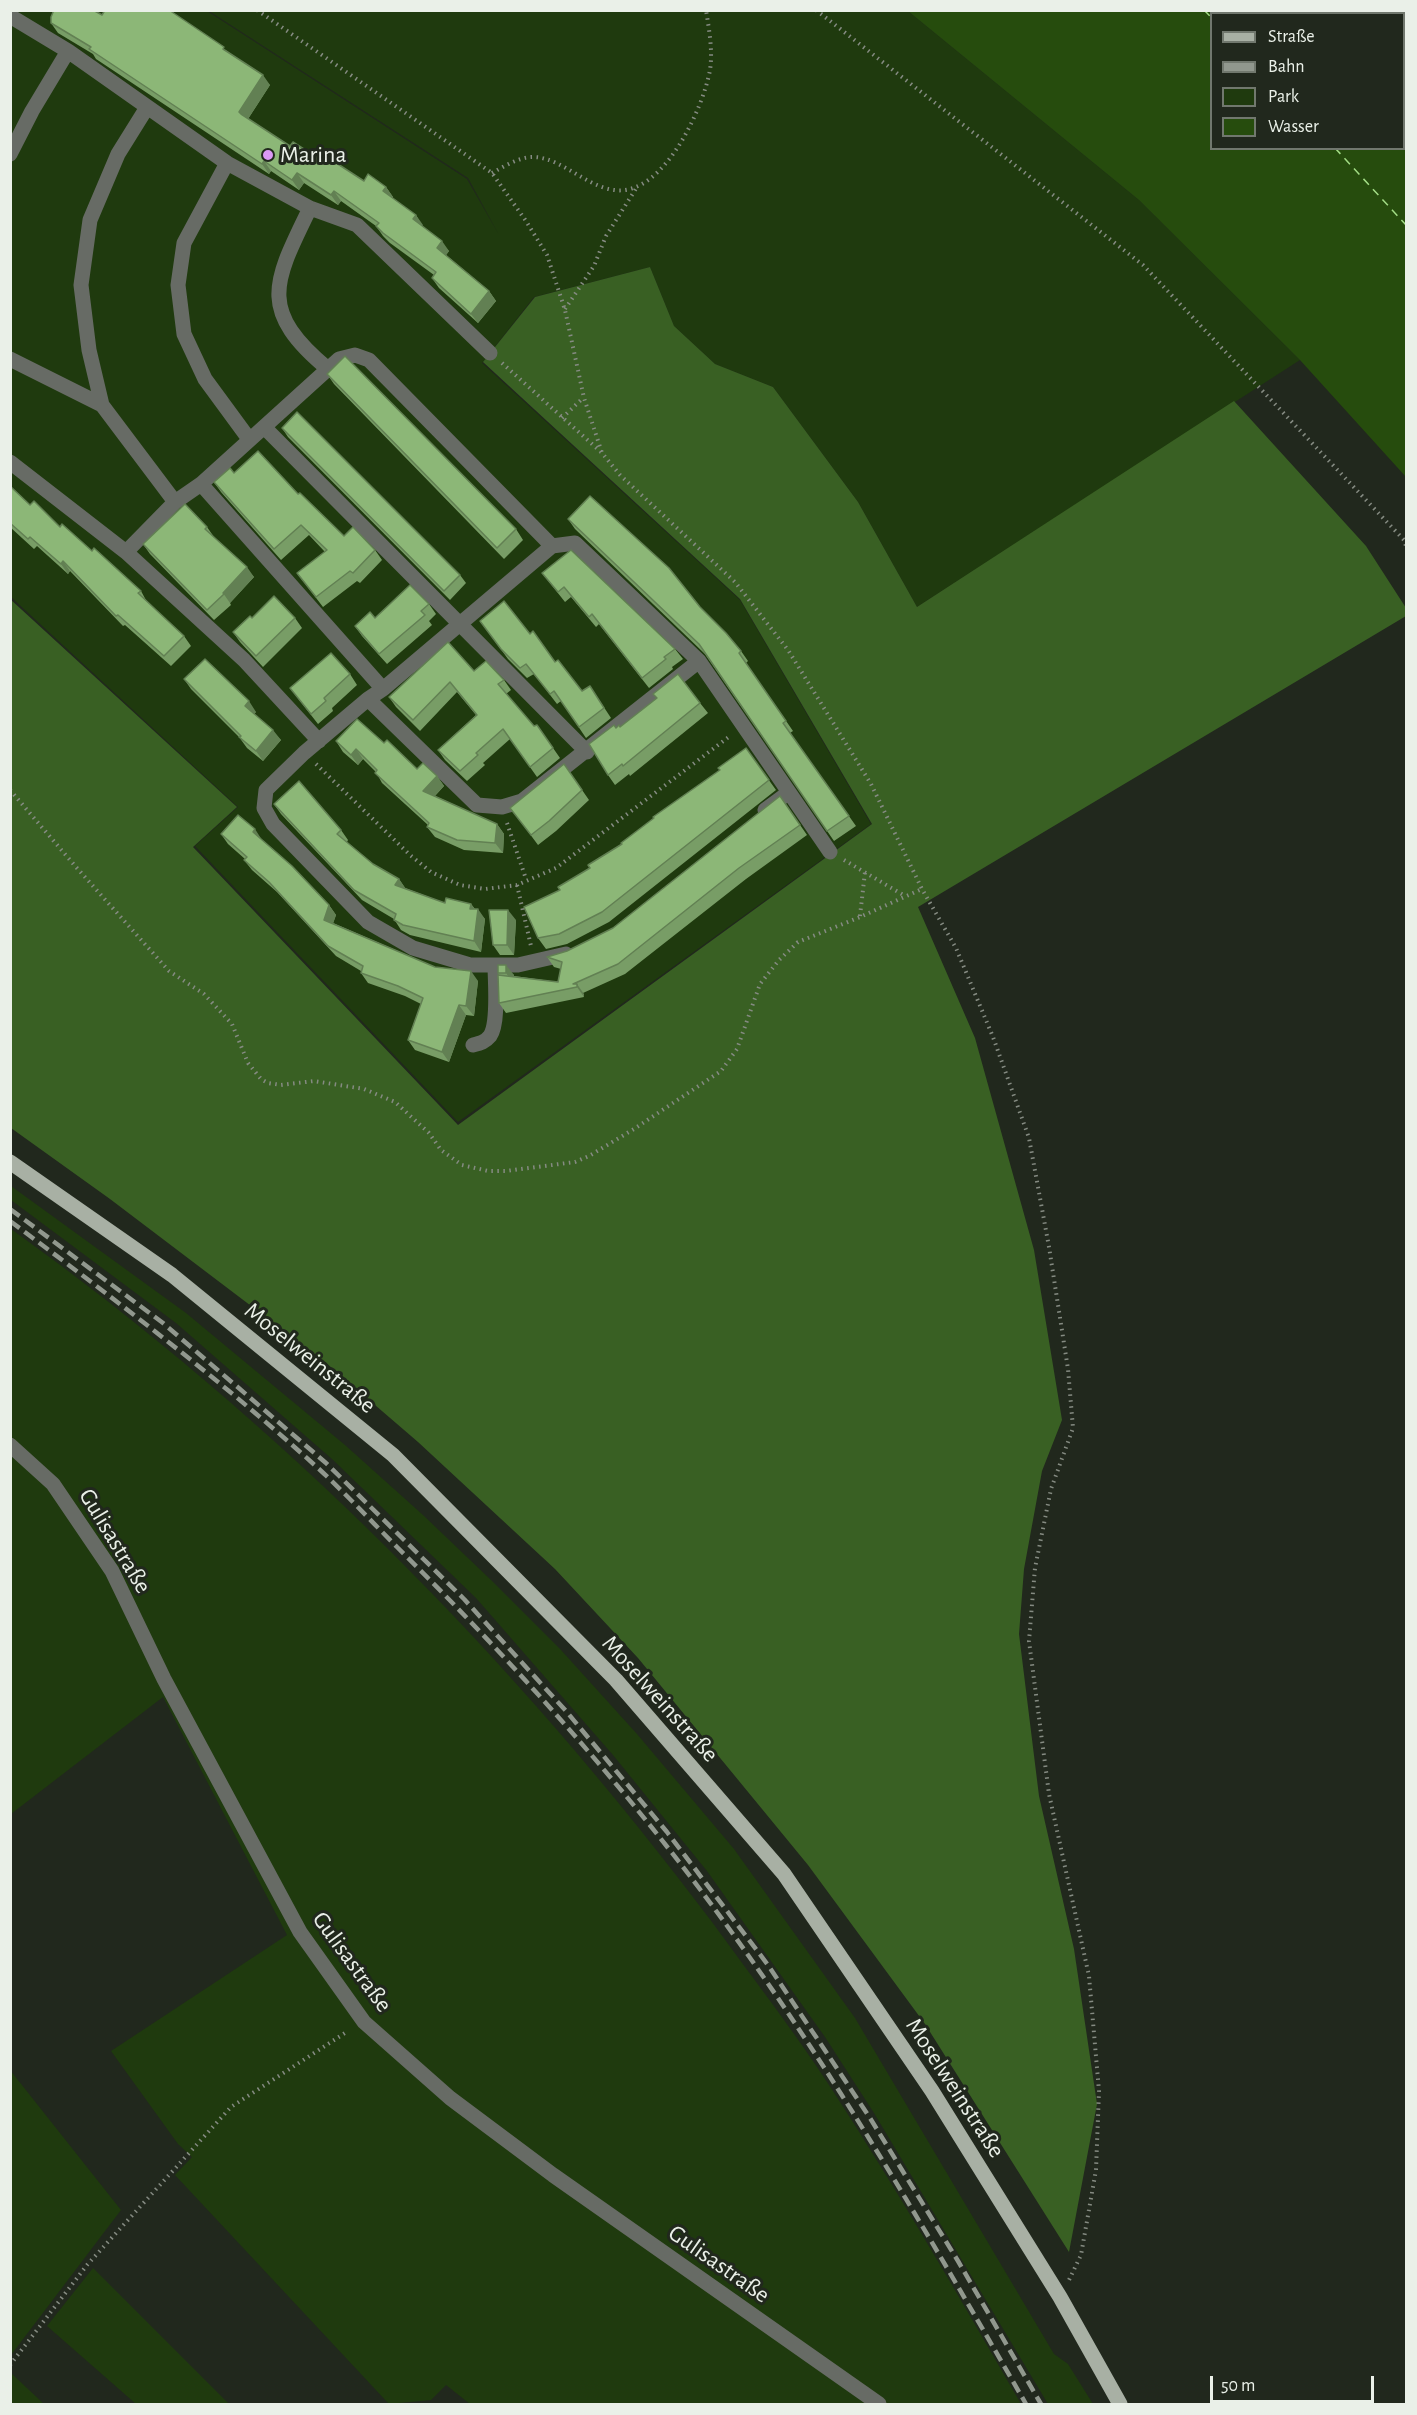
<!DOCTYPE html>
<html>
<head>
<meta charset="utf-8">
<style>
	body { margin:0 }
	#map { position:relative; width:1417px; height:2415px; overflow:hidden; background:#21281d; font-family:"Alegreya Sans",sans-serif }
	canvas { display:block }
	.frame { position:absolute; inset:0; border:12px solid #eaf0e8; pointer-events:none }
	.legend { position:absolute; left:1210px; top:12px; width:195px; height:138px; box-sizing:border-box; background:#21281d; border:2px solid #71786e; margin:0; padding:8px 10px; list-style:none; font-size:18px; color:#eaf0e8 }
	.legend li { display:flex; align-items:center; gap:12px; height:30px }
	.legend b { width:30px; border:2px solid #71786e }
	.scale { position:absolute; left:1210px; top:2376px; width:164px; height:27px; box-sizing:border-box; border:3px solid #eaf0e8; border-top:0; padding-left:8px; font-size:18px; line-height:21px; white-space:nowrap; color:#eaf0e8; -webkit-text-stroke:4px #21281d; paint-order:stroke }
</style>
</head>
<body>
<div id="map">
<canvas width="1417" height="2415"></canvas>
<div class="frame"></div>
<ul class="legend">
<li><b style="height:8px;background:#a8b0a4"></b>Straße</li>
<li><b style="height:8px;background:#91988e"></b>Bahn</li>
<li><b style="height:16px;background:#1f3a0e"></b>Park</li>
<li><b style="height:16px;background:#264c0d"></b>Wasser</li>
</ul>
<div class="scale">50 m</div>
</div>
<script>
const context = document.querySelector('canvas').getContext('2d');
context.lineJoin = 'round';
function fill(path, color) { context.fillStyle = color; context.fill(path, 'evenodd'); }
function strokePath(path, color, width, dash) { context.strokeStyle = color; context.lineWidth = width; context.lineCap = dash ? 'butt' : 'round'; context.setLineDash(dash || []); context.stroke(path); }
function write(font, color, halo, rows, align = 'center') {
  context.font = font + ' "Alegreya Sans",sans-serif'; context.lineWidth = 6; context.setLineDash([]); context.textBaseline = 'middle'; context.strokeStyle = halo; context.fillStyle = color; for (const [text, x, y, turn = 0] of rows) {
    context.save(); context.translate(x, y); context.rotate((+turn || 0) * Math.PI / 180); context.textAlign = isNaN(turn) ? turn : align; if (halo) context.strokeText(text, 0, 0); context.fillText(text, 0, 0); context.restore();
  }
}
const green = new Path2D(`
	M10,11H207L467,179L499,235L468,178L209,11H908L1139,200L1300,360L917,607L858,502L773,387L715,364L674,326L650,267L534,297L482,363L740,600L871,824L458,1122L195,846L238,807L11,597Z
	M11,1186L186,1313L345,1445L423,1515L491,1580L561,1650L637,1734L734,1849L855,2018L1054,2354L1068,2364L1093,2404H1048L874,2113L825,2037L707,1871L613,1755L476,1598L332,1459L176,1323L11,1200Z
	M11,1229C279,1421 514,1658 712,1922C752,1977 794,2031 831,2088C898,2191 960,2298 1021,2404H470L446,2385L431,2400L389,2404L175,2175L192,2157L178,2144L111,2051L287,1935L163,1697L11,1814Z
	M10,2070L121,2210L11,2355H10Z
	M93,2268L229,2404H136L47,2326Z
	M11,2373L44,2404H11Z`);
const forest = new Path2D(`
	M650,267L674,326L715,364L773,387L858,502L917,607L1234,401L1366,546L1406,608V616L918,907L975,1038L1034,1250L1062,1420L1042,1471L1024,1569L1019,1634L1039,1796L1074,1949L1097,2104L1069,2252L925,2024L808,1865L638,1658L555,1569L418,1442L325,1362L110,1199L11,1128L10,599L237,807L193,847L458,1125L872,824L740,599L483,362L535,297Z`);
const water = new Path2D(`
	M908,11H1406V477L1300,360L1139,200ZM1212,14H1404V148H1212Z`);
const ferry = new Path2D(`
	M1204,10L1212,18
	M1335,148L1406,225`);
const path = new Path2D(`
	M257,10L492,173L526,221L547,255L565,310L584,398L602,453
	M816,10L1143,265L1404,540L1406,546
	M492,173C501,168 511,162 521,159C553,148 582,186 614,190C663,197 703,109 710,70C713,51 709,29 706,10
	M565,309L594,266L606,236L637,187
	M502,363L602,453L620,475L735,582L788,650L871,784L922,889L956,948L993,1037L1029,1138L1049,1247L1068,1369L1073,1428L1051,1489L1035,1568L1029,1641L1049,1794L1089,1976L1099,2091L1096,2170L1081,2255L1069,2280
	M562,418L583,398
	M316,764L410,855L431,872L460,885L485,889L517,885L556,868L730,736
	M10,790L76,867L169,971L204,994L232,1024L248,1063L261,1079L268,1083L281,1085L314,1081L364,1089L395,1102L429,1133L441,1150L462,1165L488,1171H506L575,1162L589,1156L634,1129L721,1071L737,1049L760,984L779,960L798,942L860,917L922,889
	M507,823L526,879
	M844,860L905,896
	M517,885L531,946
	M860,916L865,872
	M10,2365L87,2265L231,2107L348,2031`);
const minor = new Path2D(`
	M10,16L68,51L227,163L310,208L357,225L490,353
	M146,109L118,154L90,220L81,285L89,350L102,405L175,502
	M10,154L32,111L68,51
	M227,163L184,243L178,285L184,334L205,379L249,439
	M310,208C274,282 257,310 328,369
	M10,359L102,405
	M264,427L587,752
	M10,462L126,552L244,660L319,741
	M201,484L383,689
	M552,546L383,689L368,699L304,753L266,790L264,808L273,824L368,922L413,948L470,965H518L566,954
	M126,552L175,502L201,484L339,359L355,355L369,360L552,546L575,543L699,661L830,852
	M368,699L477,805L502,807L522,801L699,661
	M765,810L788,793
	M473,1045C481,1043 485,1042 490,1036C499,1023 495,982 495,965
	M10,1445L53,1484L112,1571L164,1679L300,1932L364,2022L450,2098L553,2175L879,2404`);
const major = new Path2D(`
	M10,1162L172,1275L393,1455L616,1680L784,1874L932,2091L1060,2297L1120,2404`);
const rail = new Path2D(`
	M10,1209L163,1323L326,1463L464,1599L566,1711L667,1832L768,1965L870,2118L958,2261L1041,2404
	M10,1221C116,1300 221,1380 319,1469C346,1494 371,1521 397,1547C489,1638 576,1733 657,1834C799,2011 913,2208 1026,2404`);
const wall = new Path2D(`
	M102,15L227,51L270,85L248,119L290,146L364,181L386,187L393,197L392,198L416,215L422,226L449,251L446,255L489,291L496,301L478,323L439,288L432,278L434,275L390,243L383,236L376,226L341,201L338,205L304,183L299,190L271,171L269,174L96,59L93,54L58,33L51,23Z
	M327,374L516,529L523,540L504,559L334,384Z
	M282,428L460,575L466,583L450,600L288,437Z
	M234,473L298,494L344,536L375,550L382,560L360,583L357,581L323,607L297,573L325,552L309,535L281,560L221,492L214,482Z
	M10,486L30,505L92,551L141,591L147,602L184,636L191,646L171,666L125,625L123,626L70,571L68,574L37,546L34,549L10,527Z
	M568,519L700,607L741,651L748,661L746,663L793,731L790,733L856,826L834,841L705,654L575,529Z
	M207,527L214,537L254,577L230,603L231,605L214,620L150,554L143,544Z
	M542,573L675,649L683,659L672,667L673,669L649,688L599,624L596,627L571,597L565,602Z
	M429,604L436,614L429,621L432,625L387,664L362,636L355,626L375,618Z
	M252,618H295L302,628L263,667L240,642L233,632Z
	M480,621L530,634L582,691L590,686L611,718L586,738L561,701L557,704L534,674L527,678L508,659Z
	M474,671L504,680L511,690L506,694L534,726L537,725L560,758L537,777L510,739L483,763L485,765L467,781L445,760L438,750L476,715L457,692L420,731L396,707L389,697Z
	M350,674L357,685L332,708L333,711L318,724L290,688Z
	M184,679L256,712L254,714L281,740L263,761L247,748L239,737L191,689Z
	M700,703L708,713L630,776L629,774L615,785L608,775L616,728L620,727Z
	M336,741L384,743L417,769L437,776L444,786L435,796L497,824L504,834L503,853L464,850L435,837L427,827L428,825L382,783L376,772L363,759L358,765L343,752Z
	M746,748L776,790L609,922L567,944L546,949L538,938L560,890L720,770Z
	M564,764L589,800L556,831L538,845L518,818Z
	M780,796L807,835L746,879L625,974L583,993L584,997L506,1013L499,1003V975L498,973V965L514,975V976L558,982L561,969L554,967L547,957L567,951L613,928Z
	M274,804L341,830L348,840L347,842L373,864L399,879L405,888L445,903L471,904L475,909L485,919L481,952L410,935L401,930L394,919L362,900L281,814Z
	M221,834L262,840L329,905L336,915L333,923L435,967L478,981L474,1016L466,1015L449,1062L415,1050L408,1040L421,1004L405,996L368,983L361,973V971L336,956L277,892L252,870L244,860L245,859L228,844Z
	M516,920L514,955H500L493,945Z`);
const shadedWall = new Path2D(`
	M263,75L270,85L246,122L239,112Z
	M264,161L271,171L269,174L262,164Z
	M297,173L304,183L299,190L292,180Z
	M386,187L393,197L390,201L383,191Z
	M334,191L341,201L338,205L331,195Z
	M416,215L423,225L420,229L413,219Z
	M442,241L449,251L444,258L437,248Z
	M489,291L496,301L478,323L471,314Z
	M63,561L70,571L68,574L61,564Z
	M247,567L254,577L230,603L223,593Z
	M249,701L256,712L252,716L245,706Z
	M273,730L281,740L263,761L256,751Z
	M356,749L363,759L358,765L351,755Z
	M437,776L444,786L430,801L423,791Z
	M497,824L504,834L503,853L495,843Z
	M255,829L262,840L253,832Z
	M399,879L406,889L395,885Z
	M471,904L478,913V909L485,919L481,952L474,941L470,909Z
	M329,905L336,915L331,930L324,920Z
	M508,910L516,920L514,955L507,945Z
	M506,965L514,975L513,983L506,973Z
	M471,971L478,981L474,1016L466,1006Z
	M577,984L584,994V997L577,987Z
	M459,1005L466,1015L449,1062L442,1052Z`);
const building = new Path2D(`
	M54,10H93L102,15L105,10H169L224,47L223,49L263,75L239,112L241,114L290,146L293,142L324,162L327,157L364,181L368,174L386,187L383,191L416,215L413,219L442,241L437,248L489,291L471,314L432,278L436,272L383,233L376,226L379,223L334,191L331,195L297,173L292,180L264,161L262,164L89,49L91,47L51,23V17Z
	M345,356L516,529L497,548L327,374Z
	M297,412L460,575L444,591L282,428Z
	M258,451L298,494L300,493L344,536L353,527L375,550L353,573L350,571L316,597L297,573L327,550L301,525L274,549L214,482L230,468L234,473Z
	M10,486L30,505L34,501L60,527L62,524L92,551L94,548L141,591L138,593L184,636L164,656L118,615L116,616L63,561L61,564L30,537L28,539L10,523Z
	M590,496L669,568L700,607L726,633L741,651L739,653L786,721L783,723L849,816L827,831L699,644L568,519Z
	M185,504L207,527L205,529L247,567L223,593L224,594L207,610L143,544Z
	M571,550L675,649L664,657L666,659L642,678L592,614L589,617L564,587L558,592L542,573Z
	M410,585L429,604L421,611L425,615L379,654L355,626L370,612L375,618Z
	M274,596L295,618L256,656L233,632L250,616L252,618Z
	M504,601L530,634L533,631L555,662L558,660L582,691L590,686L604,708L579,727L554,691L550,694L526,664L520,668L501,649L480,621Z
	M448,642L474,671L486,661L504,680L498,684L534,726L537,725L553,748L530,767L503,729L476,753L478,755L460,771L438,750L477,715L450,682L413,720L389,697Z
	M331,653L350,674L324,698L326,701L311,714L290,688Z
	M205,659L249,701L245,706L273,730L256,751L239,737L241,736L184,679Z
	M678,674L700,703L623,766L622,764L608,775L589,744L614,725L616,728L619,725L620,727L657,698L653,694Z
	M357,719L384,743L387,740L417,769L423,763L437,776L423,791L497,824L495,843L457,840L427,827L429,823L375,773L377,770L356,749L351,755L336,741Z
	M746,748L769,780L602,912L559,934L538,938L524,907L560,890L558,887L590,868L588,865L622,844L621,843L654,818L653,817L720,770L718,768Z
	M564,764L582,790L549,821L531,835L510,808Z
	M299,781L341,830L337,834L373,864L399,879L395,885L445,903L446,898L471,904L470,909H478L474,941L403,925L394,920L396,914L354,890L274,804Z
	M780,796L800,825L739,868L618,964L573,984H577V987L499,1003L498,975L558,982L562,962L547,957L567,951L613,928Z
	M238,815L255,829L253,832L292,866L329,905L324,920L435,967L471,971L466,1006L459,1005L442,1052L408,1040L423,998L398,986L361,973L363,966L328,946L269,882L244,860L247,857L221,834Z
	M489,910H508L507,945H493Z
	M498,965H506V973H498Z`);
const markers = [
	[268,155,6,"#db99f5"]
];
const poiNames = [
	["Marina",280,155]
];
const streetNames = [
	["Moselweinstraße",310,1358,39],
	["Gulisastraße",115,1541,59],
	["Moselweinstraße",660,1699,48],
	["Gulisastraße",352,1962,54],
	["Moselweinstraße",955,2088,57],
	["Gulisastraße",719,2264,35]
];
fill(green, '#1f3a0e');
fill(forest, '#396023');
fill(water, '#264c0d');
strokePath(ferry, '#a2dc85', 1.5, [8, 6]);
strokePath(path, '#858b82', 4, [1.5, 4.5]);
strokePath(minor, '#676b65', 15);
strokePath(major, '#a8b0a4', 15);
strokePath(rail, '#91988e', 4.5, [12, 6]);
fill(wall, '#789d66');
fill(shadedWall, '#628053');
fill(building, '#8cb777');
strokePath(building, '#628053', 1.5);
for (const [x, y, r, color] of markers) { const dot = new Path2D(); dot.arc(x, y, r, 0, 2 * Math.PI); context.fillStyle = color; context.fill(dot); strokePath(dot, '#21281d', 2); }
write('24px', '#eaf0e8', '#21281d', poiNames, 'left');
write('24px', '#eaf0e8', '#21281d', streetNames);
</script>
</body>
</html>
